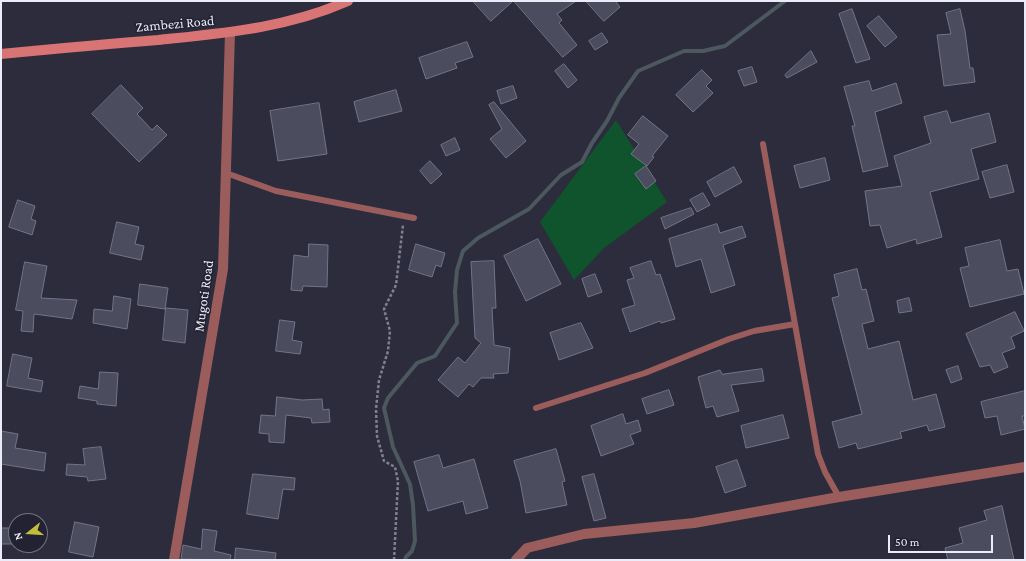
<!DOCTYPE html>
<html>
<head>
<meta charset="utf-8">
<style>
	body { margin:0 }
	#map { position:relative; width:1026px; height:561px; overflow:hidden; background:#2c2c3d; font-family:"Crimson Pro",serif }
	canvas { display:block }
	.frame { position:absolute; inset:0; border:2px solid #ebecf7; pointer-events:none }
	.north { position:absolute; left:8px; top:513px; width:40px; height:40px; box-sizing:border-box; background:#222232; border:1px solid #727381; border-radius:50%; rotate:253deg; font-size:11px; font-weight:700; line-height:16px; text-align:center; color:#ebecf7 }
	.north::after { content:''; display:block; margin:auto; width:14px; height:18px; background:#c3bd3e; clip-path:polygon(50% 0,100% 100%,50% 72%,0 100%) }
	.scale { position:absolute; left:888px; top:535px; width:105px; height:18px; box-sizing:border-box; border:2px solid #ebecf7; border-top:0; padding-left:5px; font-size:12px; line-height:14px; white-space:nowrap; color:#ebecf7; -webkit-text-stroke:3px #222232; paint-order:stroke }
</style>
</head>
<body>
<div id="map">
<canvas width="1026" height="561"></canvas>
<div class="frame"></div>
<div class="north">N</div>
<div class="scale">50 m</div>
</div>
<script>
const context = document.querySelector('canvas').getContext('2d');
context.lineJoin = 'round';
function fill(path, color) { context.fillStyle = color; context.fill(path, 'evenodd'); }
function strokePath(path, color, width, dash) { context.strokeStyle = color; context.lineWidth = width; context.lineCap = dash ? 'butt' : 'round'; context.setLineDash(dash || []); context.stroke(path); }
function write(font, color, halo, rows, align = 'center') {
  context.font = font + ' "Crimson Pro",serif'; context.lineWidth = 3; context.setLineDash([]); context.textBaseline = 'middle'; context.strokeStyle = halo; context.fillStyle = color; for (const [text, x, y, turn = 0] of rows) {
    context.save(); context.translate(x, y); context.rotate((+turn || 0) * Math.PI / 180); context.textAlign = isNaN(turn) ? turn : align; if (halo) context.strokeText(text, 0, 0); context.fillText(text, 0, 0); context.restore();
  }
}
const green = new Path2D(`
	M616,120L667,202L604,248L574,280L540,222Z`);
const stream = new Path2D(`
	M405,560L406,557L412,551L415,541L413,505L410,484L393,447L384,408L388,398L417,363L435,356L457,323L455,292L457,270L463,251L478,238L529,209L561,175L582,162L592,143L607,121L619,98L638,71L684,51H703L725,46L785,1`);
const building = new Path2D(`
	M473,1H513L491,21Z
	M514,1H576L557,14L562,20L559,23L577,45L563,57Z
	M586,1H615L620,7L604,21Z
	M852,9L870,59L856,63L839,14Z
	M960,9L965,31L970,68H973L975,82L944,86L937,35L951,34L946,13Z
	M879,16L897,37L885,47L867,26Z
	M602,33L608,42L595,50L589,41Z
	M467,42L473,57L455,63L457,68L426,79L419,58Z
	M811,51L817,62L787,78L785,75Z
	M564,64L577,80L568,88L555,71Z
	M752,67L757,82L744,86L738,71Z
	M702,70L712,80L706,86L713,93L693,112L676,95Z
	M869,81L872,91L896,83L902,103L875,112L888,166L863,172L852,126H855L844,87Z
	M121,85L143,108L137,114L152,130L157,125L167,135L139,162L92,114Z
	M513,86L517,98L501,104L497,91Z
	M396,90L402,111L359,122L354,102Z
	M494,102L526,141L506,158L490,139L502,129L489,105Z
	M319,103L327,154L278,161L270,111Z
	M947,111L951,123L989,113L996,142L971,149L979,179L930,192L942,237L917,244L916,239L887,248L880,225L870,226L865,191L902,186L894,156L931,143L924,117Z
	M643,116L668,136L652,156L654,157L647,166L631,154L639,144L628,135Z
	M455,138L460,150L446,156L441,145Z
	M825,158L830,180L800,188L794,166Z
	M430,161L442,174L431,184L420,171Z
	M1007,165L1014,192L990,198L982,172Z
	M646,166L656,181L646,189L635,174Z
	M734,167L742,182L715,197L707,182Z
	M703,193L710,205L697,212L690,200Z
	M18,200L35,206L31,219L36,221L32,235L9,227Z
	M691,208L694,214L665,229L661,218Z
	M117,222L139,227L135,244L144,246L141,260L110,253Z
	M717,224L720,233L742,226L746,237L723,245L735,285L711,293L701,259L676,267L669,239Z
	M538,239L561,284L526,301L504,256Z
	M1000,240L1007,271L1018,269L1024,294L970,307L960,268L969,266L965,248Z
	M309,244L328,245L327,287L303,286L302,291L291,290L294,255L308,257Z
	M416,244L445,253L441,267L436,265L432,277L409,270Z
	M494,261L496,308H492L494,345L510,348L508,373L493,374L494,378H481L473,387L469,384L458,397L438,380L458,357L465,363L481,343L475,338L471,262Z
	M651,261L656,275L660,274L675,319L661,323L660,321L630,332L622,309L635,305L627,280L634,278L630,268Z
	M25,262L47,266L41,298L77,300L72,319L34,314L33,332L21,331L23,311L16,310Z
	M857,269L862,290L866,289L874,321L862,324L868,349L899,341L913,400L936,394L945,427L929,431L927,425L900,432L902,438L858,449L856,443L839,448L832,422L862,414L832,298L839,296L834,275Z
	M595,274L602,292L588,297L582,279Z
	M140,284L168,288L165,309L138,305Z
	M114,296L131,299L127,329L93,323L94,309L112,311Z
	M909,298L912,311L899,313L897,301Z
	M166,308L188,310L185,343L163,340Z
	M1015,312L1024,331L1011,337L1015,348L1002,353L1008,367L994,373L990,365L980,367L966,334Z
	M280,320L295,322L292,340L302,342L300,354L276,351Z
	M581,323L593,348L559,360L550,333Z
	M13,354L32,358L28,378L43,381L41,392L7,386Z
	M958,366L962,379L951,383L946,370Z
	M762,369L764,381L731,385L739,411L717,417L713,406L706,408L698,377L720,370L722,374Z
	M100,372L118,373L116,406L97,404V401L78,398L80,386L98,389Z
	M669,390L674,405L647,414L642,399Z
	M1025,391V416H1022L1025,429L1001,435L997,416L985,418L981,402Z
	M277,397L302,400L322,399L323,410L329,409L330,422L312,423L311,418L286,415L284,443L269,442V434L259,433L261,415L275,416Z
	M623,414L626,424L638,420L641,431L630,435L634,444L601,456L591,426Z
	M783,415L789,438L746,448L741,426Z
	M1,431L18,434L15,448L46,453L44,471L1,464Z
	M101,447L106,479L88,481L87,477L66,475L67,464L85,465L83,449Z
	M556,449L565,481L562,482L567,505L526,513L520,481L514,461Z
	M439,455L443,468L474,459L488,508L466,514L463,501L428,511L414,462Z
	M737,460L746,486L725,493L716,467Z
	M253,474L295,478L294,490L283,489L278,519L247,514Z
	M594,474L606,518L594,521L582,477Z
	M1002,506L1014,560H948L945,548L963,543L959,528L987,520L984,511Z
	M75,522L99,527L93,557L69,552Z
	M1,528H16V544H1Z
	M203,529L217,531L214,551L231,555L230,560L181,559L183,545L201,549Z
	M236,548L276,553L275,560H235Z`);
const path = new Path2D(`
	M394,560L398,481L395,467L384,461L377,436L376,409L379,380L388,351L390,331L384,309L396,285L403,225`);
const service = new Path2D(`
	M763,144L818,454L825,472L839,497
	M226,173L276,191L414,218
	M536,408L645,373L729,339L754,331L795,324`);
const minor = new Path2D(`
	M174,560L223,269L230,33
	M516,560L527,548L584,534L694,523L839,497L1025,467`);
const secondary = new Path2D(`
	M1,54C53,49 106,44 158,40C224,33 287,28 348,1`);
const streetNames = [
	["Zambezi Road",175,24,-5],
	["Mugoti Road",204,296,-82]
];
fill(green, '#0f542d');
strokePath(stream, '#4c585e', 4);
fill(building, '#4b4c5e');
strokePath(building, '#737488', 1);
strokePath(path, '#80808f', 2.5, [3, 2]);
strokePath(service, '#9b5d5c', 6);
strokePath(minor, '#9b5d5c', 10);
strokePath(secondary, '#d87574', 10);
write('14px', '#ebecf7', '#222232', streetNames);
</script>
</body>
</html>
